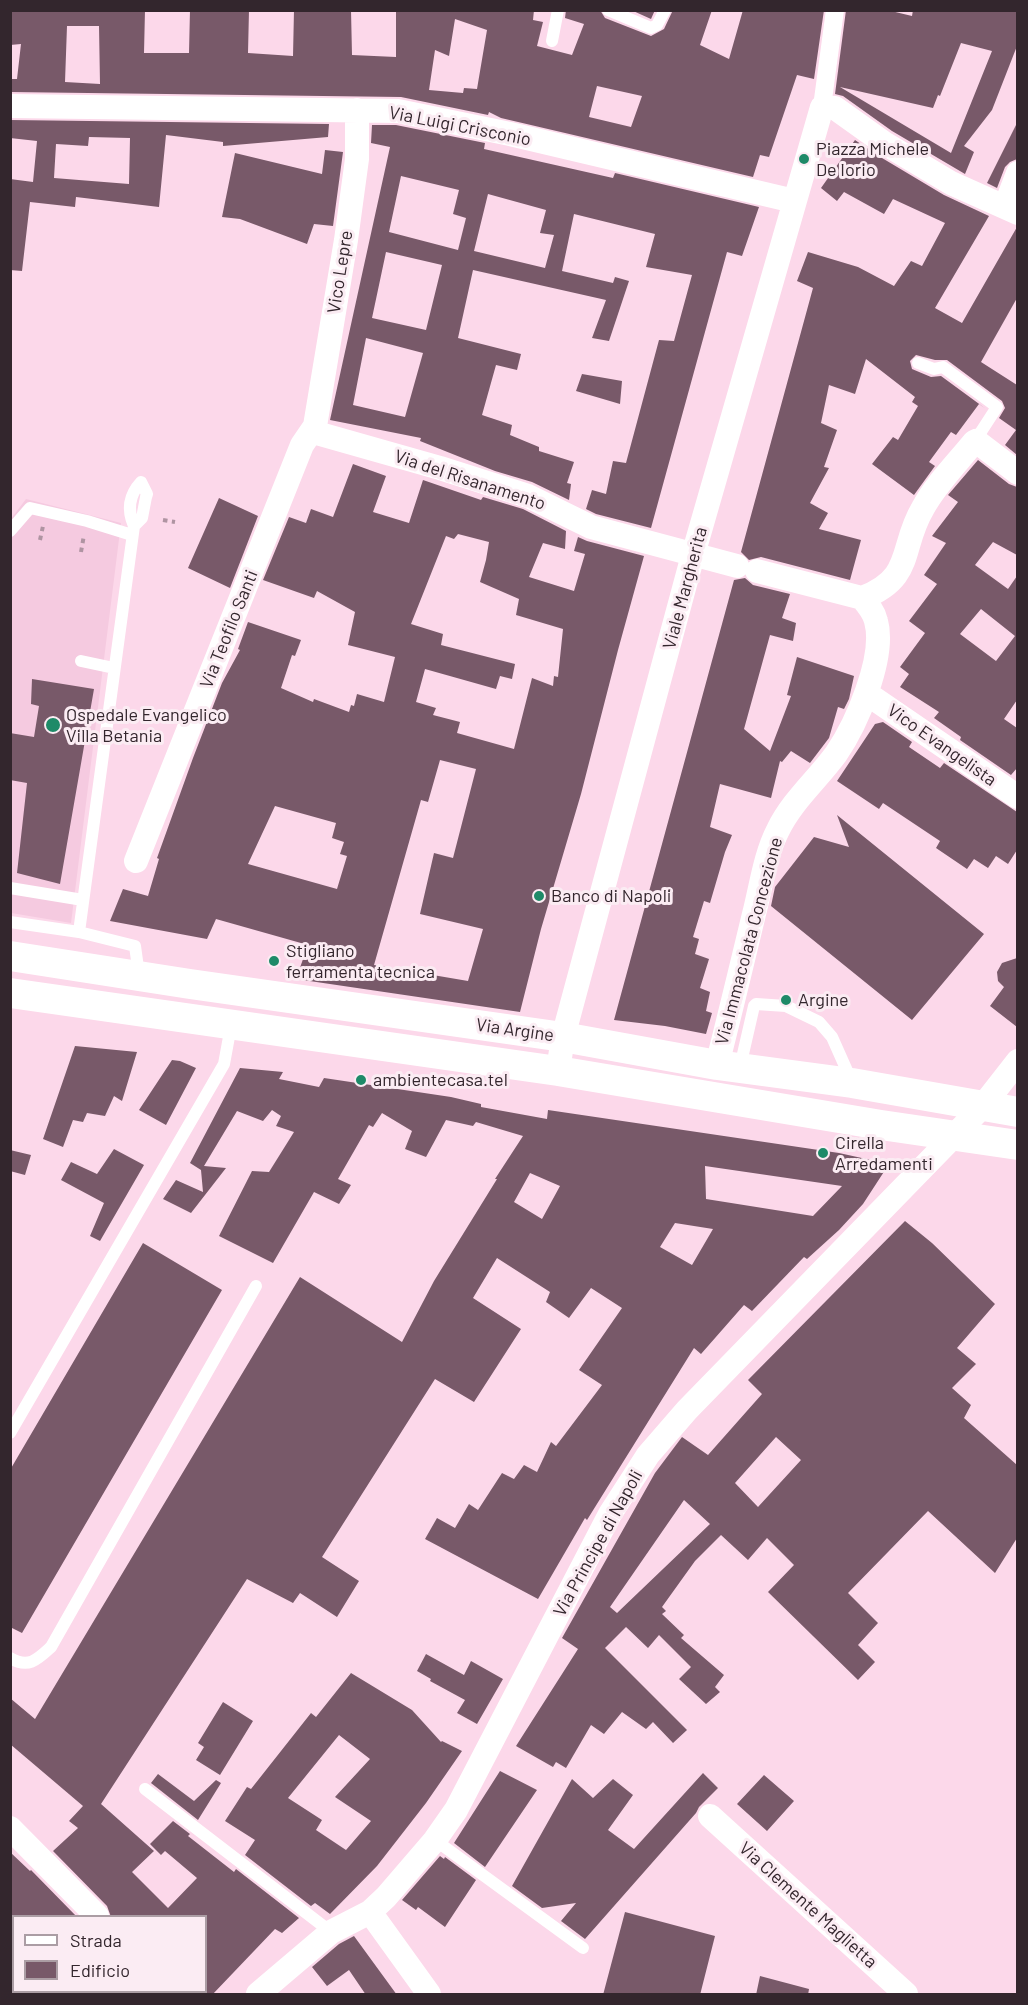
<!DOCTYPE html>
<html>
<head>
<meta charset="utf-8">
<style>
	body { margin:0 }
	#map { position:relative; width:1028px; height:2005px; overflow:hidden; background:#fcd8ea; font-family:Barlow,sans-serif }
	canvas { display:block }
	.frame { position:absolute; inset:0; border:12px solid #33262d; pointer-events:none }
	.legend { position:absolute; left:12px; top:1915px; width:195px; height:78px; box-sizing:border-box; background:#fbecf3; border:2px solid #ab9da4; margin:0; padding:8px 10px; list-style:none; font-size:18px; color:#33262d }
	.legend li { display:flex; align-items:center; gap:12px; height:30px }
	.legend b { width:30px; border:2px solid #ab9da4 }
</style>
</head>
<body>
<div id="map">
<canvas width="1028" height="2005"></canvas>
<div class="frame"></div>
<ul class="legend">
<li><b style="height:8px;background:#fff"></b>Strada</li>
<li><b style="height:16px;background:#785969"></b>Edificio</li>
</ul>
</div>
<script>
const context = document.querySelector('canvas').getContext('2d');
context.lineJoin = 'round';
function fill(path, color) { context.fillStyle = color; context.fill(path, 'evenodd'); }
function strokePath(path, color, width, dash) { context.strokeStyle = color; context.lineWidth = width; context.lineCap = dash ? 'butt' : 'round'; context.setLineDash(dash || []); context.stroke(path); }
function write(font, color, halo, rows, align = 'center') {
  context.font = font + ' Barlow,sans-serif'; context.lineWidth = 6; context.setLineDash([]); context.textBaseline = 'middle'; context.strokeStyle = halo; context.fillStyle = color; for (const [text, x, y, turn = 0] of rows) {
    context.save(); context.translate(x, y); context.rotate((+turn || 0) * Math.PI / 180); context.textAlign = isNaN(turn) ? turn : align; if (halo) context.strokeText(text, 0, 0); context.fillText(text, 0, 0); context.restore();
  }
}
const built = new Path2D(`
	M26,499L121,523L71,923L11,913L10,520Z`);
const building = new Path2D(`
	M10,10H145L144,53H189L190,10H249L248,53L293,56L294,10H351L352,55L396,57V10H534L533,20L543,22L537,46L572,55L584,24L565,18L566,10H600L605,18L651,36L664,29L673,10H712L700,45L729,59L743,10H824L814,79L797,75L769,157L760,155L753,177L501,118L489,112L488,115L401,97L10,92V79H17L21,44L10,45ZM455,19L487,30L477,89L464,88L463,93L429,90L435,50L449,56ZM67,26H99L100,84L65,82ZM597,86L642,96L631,127L589,117Z
	M631,10H655L651,19Z
	M846,10H887L912,16L913,10H1017V46L992,110L964,146L974,152L965,174L892,131L843,96L835,94ZM961,43L992,51L951,153L840,87L933,108L938,95L940,96Z
	M10,120L329,124L328,137L223,146V142L166,135L159,207L76,197L75,207L30,202L22,271L10,270V179L33,182L37,141L10,138ZM89,137L130,138L129,184L54,178L56,144L88,146Z
	M1017,123V159L1010,162L1005,167L997,188L987,183Z
	M372,125H396L485,143L484,149L613,178L615,173L759,207L742,256L727,252L651,528L596,514L586,509L592,490L606,494L613,461L626,463L659,340L674,341L692,275L646,267L655,234L574,214L562,271L613,283L615,277L629,281L609,341L592,338L606,300L473,270L458,338L521,354L517,370L496,365L482,415L512,425L510,435L539,447V451L574,462L567,483L571,484L569,500L532,482L495,471L420,441L421,438L330,420L390,147L371,143ZM401,176L459,190L453,214L466,218L458,250L389,232ZM488,194L546,210L540,233L554,235L545,268L474,251ZM386,252L442,265L426,330L372,318ZM366,338L423,353L405,417L353,405Z
	M855,140L877,155L944,195L989,216L935,308L962,323L1017,227V298L981,362L1017,385V455L1005,445L1016,430L999,418L1005,408L1002,401L947,360H935L916,355L910,361L912,369L931,377L941,376L986,409L979,404L956,435L951,432L929,462L935,466L914,495L872,464L893,437L898,440L918,406L912,402L915,397L866,359L855,394L829,385L821,423L837,430L824,467L829,468L810,503L828,513L819,529L861,540L850,580L761,557L749,560L741,552L813,288L797,281L808,252L858,267L894,286L911,261L922,266L945,223L893,199L884,214L844,192L837,201L821,188Z
	M325,150L343,152L333,226L314,224L307,244L240,219L222,217L235,153L322,174Z
	M582,374L622,381L620,404L576,391Z
	M978,460L1009,484L1017,487V555L993,542L975,565L1008,589L1017,576V700L1004,719L1017,728V768L1011,775L960,740L961,737L934,718L939,712L900,687L909,674L900,667L925,633L909,621L937,584L924,575L946,543L932,536L958,502L948,495ZM981,609L1015,636L996,661L960,634Z
	M353,464L386,476L373,512L409,523L423,480L481,500L483,497L523,509L566,531L565,549L543,543L529,577L574,591L585,554L574,551L578,537L587,541L644,556L618,650L581,794L541,929L520,1012L296,979L308,945L216,919L207,939L110,921L123,889L148,896L159,859L157,858L193,758L222,683L240,650L238,649L248,622L301,640L295,656L292,655L281,688L313,702L314,699L349,712L351,705L354,706L357,694L384,702L395,657L348,645L355,612L317,591L314,598L263,580L289,517L306,523L311,509L333,517ZM458,534L489,542L486,560L480,582L519,599L516,615L563,629L558,677L554,676L553,686L532,678L514,749L457,733L460,722L433,715L436,708L416,702L425,669L496,689L500,676L512,679L515,664L441,645L443,634L411,624L446,536L454,539ZM440,760L476,769L453,858L434,853L420,914L483,929L468,981L374,965L421,800L428,802ZM275,806L336,823L332,838L344,842L340,854L347,856L337,889L248,864Z
	M219,498L258,516L230,588L188,568Z
	M745,578L753,585L790,594L782,618L796,623L793,641L770,635L744,729L770,751L791,696L787,695L797,657L854,676L849,699L844,709L838,707L829,738L810,763L791,751L782,762L780,761L771,798L720,784L710,827L732,835L725,852L710,903L704,901L693,937L699,939L695,954L709,959L700,988L710,992L706,1011L712,1013L706,1034L665,1026L614,1020L734,580Z
	M32,679L94,689L60,884L17,873L27,783L10,780V733L34,737L39,706L31,704Z
	M883,722L912,742L909,747L940,768L944,763L1017,812V850L1008,864L996,856L988,868L974,859L967,869L936,848L940,841L883,803L879,809L837,781L875,724Z
	M837,815L984,934L912,1020L771,906L775,887L814,837L849,847Z
	M1017,958V1027L990,1006L1004,987L998,981L997,972L1002,963Z
	M75,1046L137,1052L122,1101L114,1096L105,1116L87,1113L83,1122L73,1120L63,1147L43,1139Z
	M172,1060L180,1061L196,1068L166,1125L139,1110Z
	M240,1068L283,1072L279,1079L319,1087L324,1078L451,1097L481,1104V1107L547,1119L548,1110L839,1153L889,1164L863,1204L839,1230L807,1259L804,1257L752,1311L744,1305L701,1354L694,1348L587,1520L585,1518L538,1599L425,1539L437,1518L455,1528L469,1504L478,1510L502,1473L514,1479L524,1465L537,1472L551,1442L556,1446L602,1385L579,1370L622,1308L591,1288L569,1318L546,1302L550,1292L497,1258L473,1298L521,1329L474,1402L435,1379L322,1557L359,1581L337,1617L300,1593L293,1603L247,1579L101,1804L154,1851L132,1872L168,1908L197,1878L165,1851L161,1855L150,1844L173,1821L190,1834L188,1836L234,1872L236,1869L299,1918L282,1933L275,1929L212,1995H206V1917H111L107,1906L53,1851L78,1828L69,1821L83,1806L10,1744V1698L35,1719L300,1277L402,1342L434,1281L497,1179H495L523,1136L476,1122L473,1126L446,1120L426,1157L405,1149L412,1131L382,1113L373,1127L369,1125L338,1179L351,1185L339,1204L314,1192L273,1263L219,1236L252,1171L269,1172L294,1132L276,1126L281,1116L272,1110L263,1121L237,1111L204,1166L226,1168L191,1213L163,1199L176,1180L203,1192L201,1170L190,1163ZM705,1166L842,1186L813,1216L706,1199ZM530,1173L560,1186L542,1219L514,1202ZM675,1223L713,1229L692,1265L660,1247Z
	M114,1149L144,1165L100,1241L90,1236L104,1203L61,1180L71,1162L97,1174Z
	M10,1150L31,1155L25,1175L10,1171Z
	M905,1221L932,1243L995,1304L957,1348L976,1364L952,1388L971,1405L964,1418L1017,1465V1538L995,1573L928,1511L848,1593L878,1623L858,1645L875,1662L858,1680L768,1592L794,1565L767,1538L748,1560L721,1535L695,1561L662,1607L666,1611L662,1614L684,1635L681,1638L724,1675L715,1687L720,1692L706,1704L679,1679L691,1667L659,1635L648,1648L626,1627L605,1648L687,1730L673,1743L653,1722L646,1729L622,1712L604,1734L591,1725L566,1768L556,1762L553,1767L516,1746L578,1649L562,1638L655,1473L682,1437L708,1455L762,1394L748,1380ZM776,1437L801,1460L758,1507L735,1483ZM684,1500L710,1524L617,1613L610,1607Z
	M143,1243L222,1290L22,1633L10,1627V1470Z
	M426,1654L464,1675L471,1661L503,1679L477,1724L457,1713L465,1700L430,1681L431,1679L417,1671Z
	M351,1673L412,1710L441,1742L442,1741L462,1751L426,1803L377,1866L330,1914L315,1903L311,1906L245,1855L255,1840L225,1821L247,1787L251,1789L311,1713L316,1717ZM339,1735L370,1759L335,1797L371,1821L346,1850L316,1830L322,1820L288,1798Z
	M223,1702L253,1721L220,1775L196,1760L204,1747L198,1743Z
	M500,1771L537,1790L485,1867L454,1843Z
	M703,1773L718,1788L699,1807L696,1813L585,1939L561,1921L576,1903L542,1908L512,1886L572,1779L593,1798L613,1779L633,1795L608,1830L634,1849Z
	M158,1774L194,1801L216,1780L221,1783L198,1820L151,1783Z
	M764,1775L794,1801L767,1831L737,1804Z
	M10,1852L30,1871L31,1870L77,1917H10Z
	M440,1856L444,1859L445,1857L476,1880L445,1927L418,1907L416,1910L402,1900Z
	M625,1912L715,1936L700,1995H603Z
	M354,1936L397,1995H366L349,1970L327,1986L312,1967L339,1944Z
	M760,1976L809,1989L808,1995H756Z`);
const path = new Path2D(`
	M163,520L175,522
	M40,540L43,526
	M81,552L84,535`);
const service = new Path2D(`
	M608,10L651,28L657,25L665,10
	M552,41L558,10
	M918,363L934,369L943,367L997,407L975,441
	M10,531L30,508L87,521L132,535
	M81,661L114,668
	M10,888L83,900
	M10,922L79,932L135,946L139,975
	M79,932L134,526C127,510 129,495 141,482L147,494L146,497L142,518L134,526
	M740,1067L754,1006L756,1004L786,1006L819,1022L832,1037L852,1082
	M10,1433L224,1064L231,1026
	M10,1658C29,1669 38,1659 51,1647L256,1286
	M145,1789L331,1932
	M435,1840L583,1948`);
const pedestrian = new Path2D(`
	M822,107L835,10`);
const minor = new Path2D(`
	M10,106L398,111L510,134L794,201
	M1005,207L1018,173
	M313,432L440,468L528,496L591,527L737,566
	M862,598C915,578 899,548 923,508C936,484 957,463 974,442L976,441L1018,473
	M866,693L1018,797
	M136,861L302,445L315,426L346,240L357,159V110
	M717,1065C730,1014 742,964 754,914C761,887 765,855 778,830C792,801 817,780 836,754C856,725 886,657 876,621C874,612 868,605 862,598L757,571
	M558,1071L563,1037L693,555L822,107L835,108L884,143L951,183L1018,213
	M710,1816L906,1994
	M10,1828L97,1916
	M370,1912L429,1994
	M10,1955L14,1958
	M44,1992L46,1994
	M169,1992L172,1994
	M258,1994L331,1932L370,1912L386,1897L435,1840L456,1810L610,1514L648,1455L687,1410L982,1107L1018,1061`);
const tertiary = new Path2D(`
	M10,956L190,984L563,1037L717,1065L852,1083L1018,1112
	M10,993L558,1071L881,1125L1018,1145`);
const markers = [
	[804,159,6,"#1e8a68"],
	[53,725,8,"#1e8a68"],
	[539,896,6,"#1e8a68"],
	[274,961,6,"#1e8a68"],
	[786,1000,6,"#1e8a68"],
	[361,1080,6,"#1e8a68"],
	[823,1153,6,"#1e8a68"]
];
const streetNames = [
	["Via Luigi Crisconio",460,126,11],
	["Vico Lepre",340,272,-81],
	["Via del Risanamento",470,480,18],
	["Viale Margherita",685,588,-75],
	["Via Teofilo Santi",229,629,-68],
	["Vico Evangelista",942,745,35],
	["Via Immacolata Concezione",749,941,-75],
	["Via Argine",515,1030,8],
	["Via Principe di Napoli",598,1543,-61],
	["Via Clemente Maglietta",808,1905,42]
];
const poiNames = [
	["Piazza Michele",816,149],
	["De Iorio",816,170],
	["Ospedale Evangelico",66,715],
	["Villa Betania",66,736],
	["Banco di Napoli",551,896],
	["Stigliano",286,951],
	["ferramenta tecnica",286,972],
	["Argine",798,1000],
	["ambientecasa.tel",373,1080],
	["Cirella",835,1143],
	["Arredamenti",835,1164]
];
fill(built, '#f5cae0');
fill(building, '#785969');
strokePath(path, '#af94a2', 4, [4.5, 4.5]);
strokePath(service, '#fff', 12);
strokePath(pedestrian, '#fff', 18);
strokePath(minor, '#fff', 24);
strokePath(tertiary, '#fff', 30);
for (const [x, y, r, color] of markers) { const dot = new Path2D(); dot.arc(x, y, r, 0, 2 * Math.PI); context.fillStyle = color; context.fill(dot); strokePath(dot, '#fbecf3', 2); }
write('18px', '#33262d', '#fbecf3', streetNames);
write('18px', '#33262d', '#fbecf3', poiNames, 'left');
</script>
</body>
</html>
